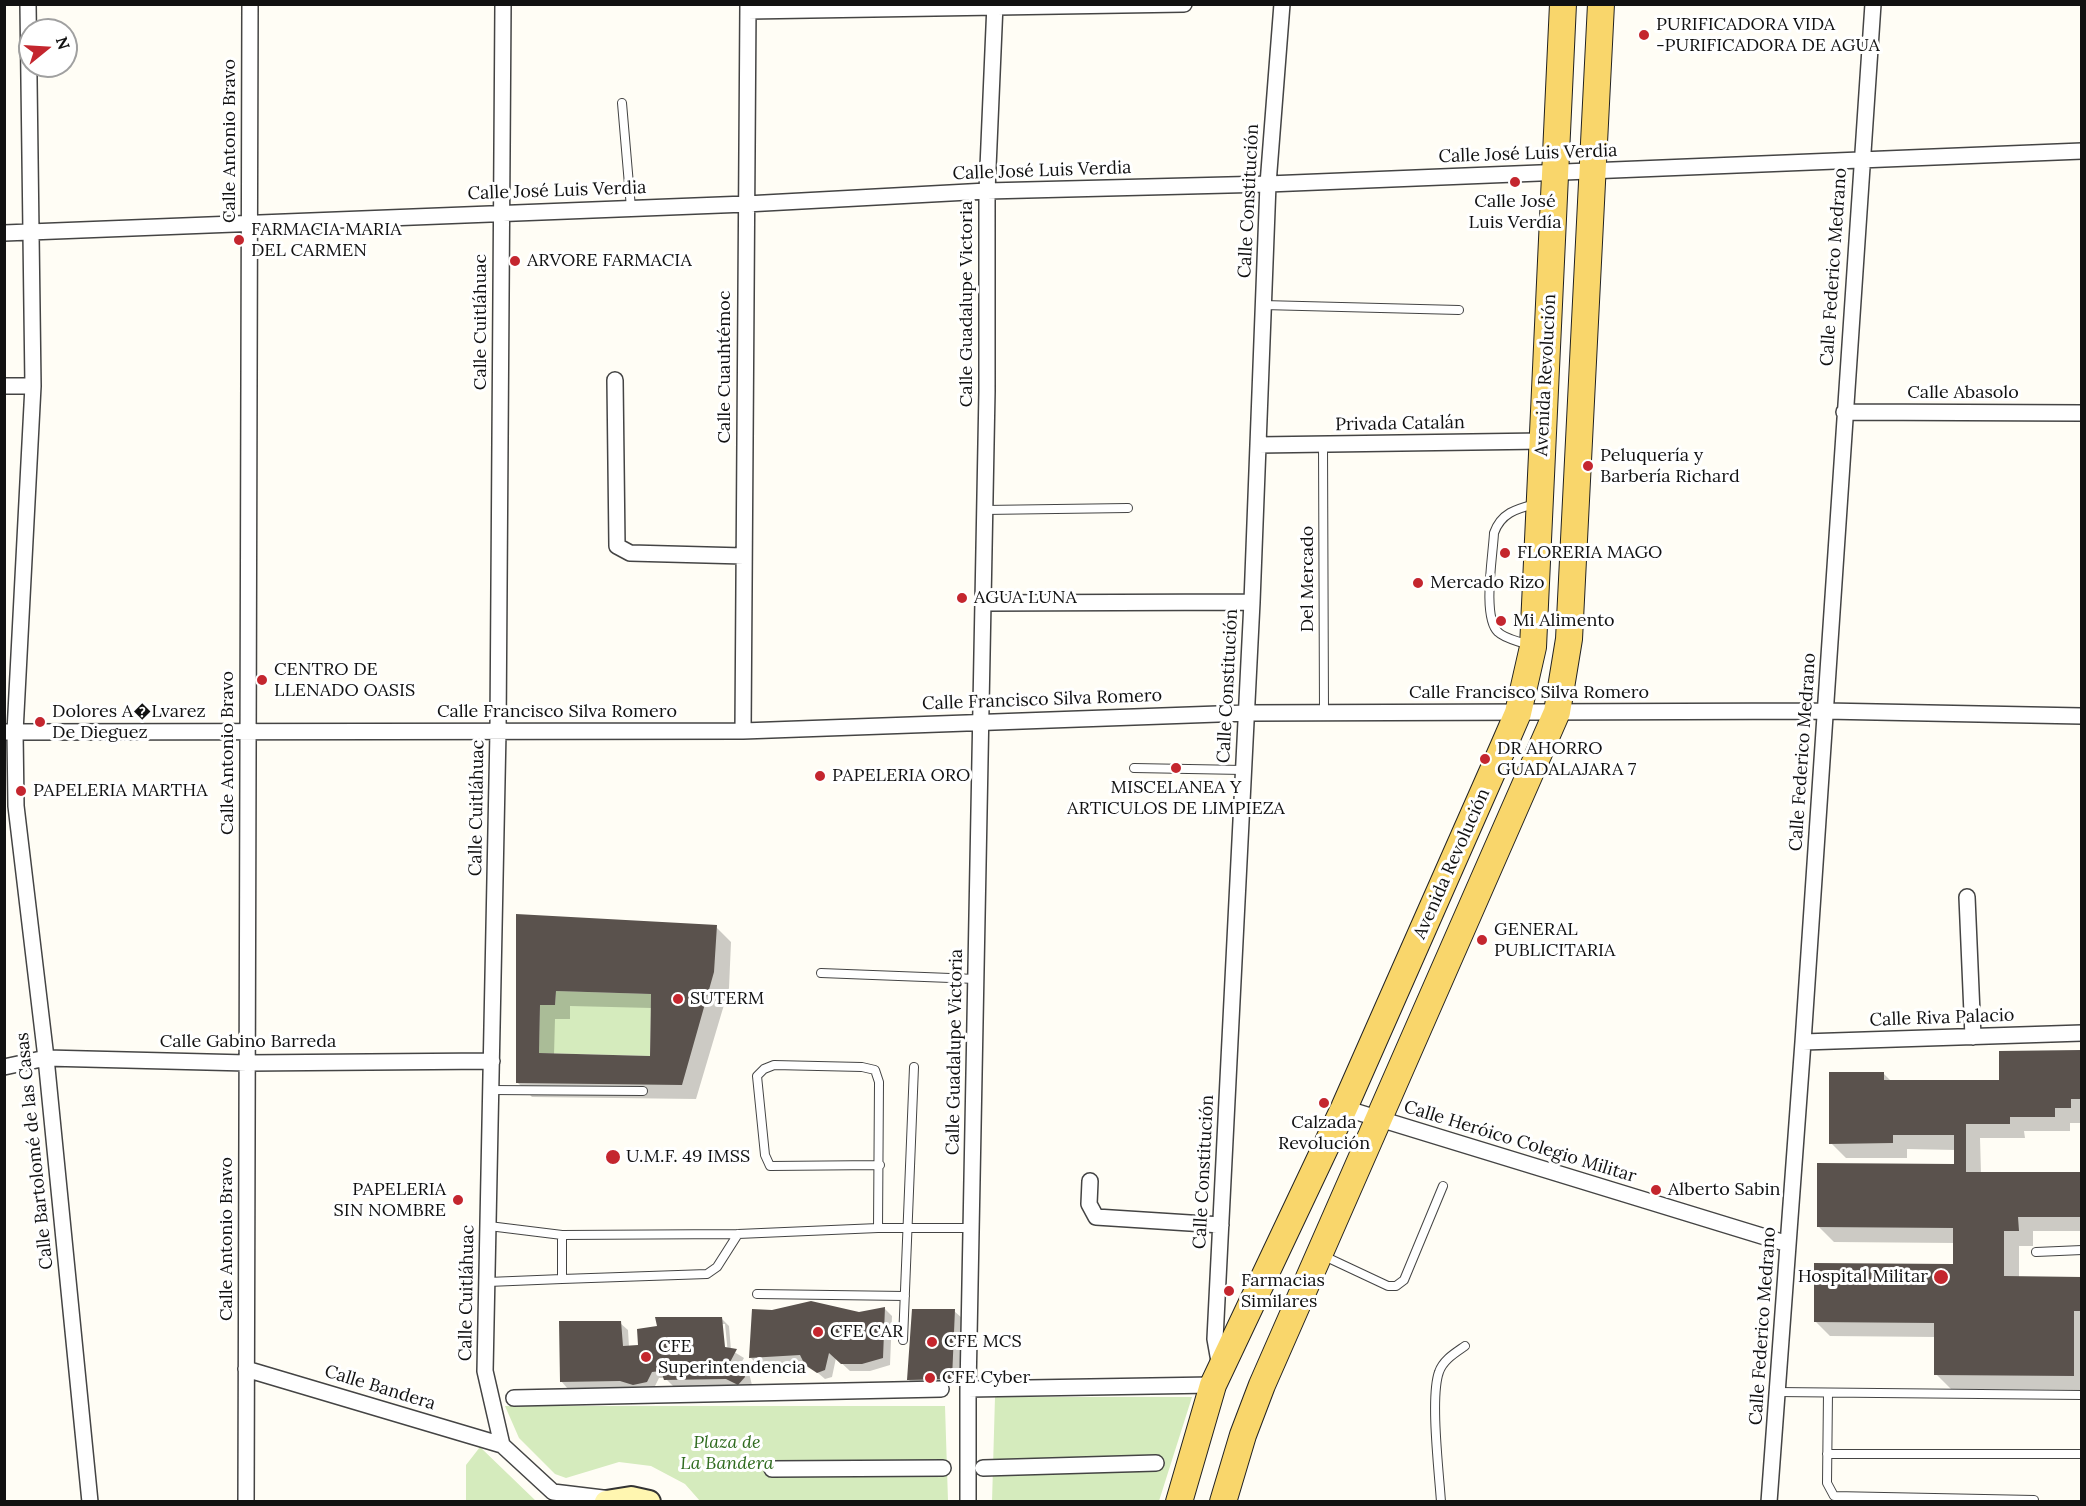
<!DOCTYPE html>
<html>
<head>
<meta charset="utf-8">
<style>
	body { margin:0 }
	#map { position:relative; width:2086px; height:1506px; overflow:hidden; background:#fffdf5; font-family:Lora,serif }
	canvas { display:block }
	.frame { position:absolute; inset:0; border:6px solid #111; pointer-events:none }
	.north { position:absolute; left:18px; top:18px; width:60px; height:60px; box-sizing:border-box; background:#fff; border:2px solid #a0a0a0; border-radius:50%; rotate:72deg; font-size:16px; font-weight:700; line-height:24px; text-align:center; color:#111 }
	.north::after { content:''; display:block; margin:auto; width:21px; height:27px; background:#c4262e; clip-path:polygon(50% 0,100% 100%,50% 72%,0 100%) }
</style>
</head>
<body>
<div id="map">
<canvas width="2086" height="1506"></canvas>
<div class="frame"></div>
<div class="north">N</div>
</div>
<script>
const context = document.querySelector('canvas').getContext('2d');
context.lineJoin = 'round';
function fill(path, color) { context.fillStyle = color; context.fill(path, 'evenodd'); }
function strokePath(path, color, width, dash) { context.strokeStyle = color; context.lineWidth = width; context.lineCap = dash ? 'butt' : 'round'; context.setLineDash(dash || []); context.stroke(path); }
function write(font, color, halo, rows, align = 'center') {
  context.font = font + ' Lora,serif'; context.lineWidth = 6; context.setLineDash([]); context.textBaseline = 'middle'; context.strokeStyle = halo; context.fillStyle = color; for (const [text, x, y, turn = 0] of rows) {
    context.save(); context.translate(x, y); context.rotate((+turn || 0) * Math.PI / 180); context.textAlign = isNaN(turn) ? turn : align; if (halo) context.strokeText(text, 0, 0); context.fillText(text, 0, 0); context.restore();
  }
}
const green = new Path2D(`
	M556,991L651,994L650,1056L539,1053L540,1005H555Z
	M995,1397H1192L1159,1501L992,1502Z
	M505,1406H945L948,1501H700L685,1484L651,1466L619,1462L566,1478L555,1474L519,1438Z
	M480,1447L536,1501H466V1465Z`);
const shadow = new Path2D(`
	M517,915L716,927L731,942L729,988L696,1099L532,1097L517,1082ZM570,1006L652,1008L651,1057L554,1055L555,1019H570Z
	M2082,1052V1123H2070V1131H2024L2025,1138H1980L1981,1174L2082,1173V1231H2033V1246H2019V1278H2082V1390L1951,1389L1936,1374L1935,1337L1830,1336L1815,1321L1955,1265V1243L1834,1242L1819,1227L1956,1165V1150L1907,1149V1158H1846L1831,1143L1883,1073L1892,1082L2001,1081Z
	M885,1309L892,1316L890,1365L870,1371H850L836,1358L832,1377L825,1379L805,1362L758,1365L751,1358L859,1314Z
	M954,1311L962,1318L959,1382L912,1383L909,1380Z
	M722,1319L729,1326L731,1350L744,1358L739,1367L742,1366L749,1373L752,1385L745,1391L734,1386H673L665,1378H659L654,1388L641,1391L628,1388L568,1389L561,1381L620,1323L628,1330L629,1347H640ZM722,1324H725L728,1354L725,1355Z`);
const building = new Path2D(`
	M516,914L717,925L714,972L682,1085L516,1083ZM556,991L651,994L650,1056L539,1053L540,1005H555Z
	M2082,1050V1099H2071V1108H2055V1117H2010V1124H1966V1172H2082V1217H2018L2019,1231H2004V1276L2082,1277V1311H2074V1376L1934,1375V1323L1814,1322V1263L1953,1264V1228L1817,1227V1163L1954,1164V1135H1893V1143L1829,1144V1072H1884V1080H1999V1051Z
	M811,1301L859,1312L885,1307L883,1358L862,1364H841L829,1353L825,1370L817,1373L805,1365L800,1355L749,1358L752,1309L772,1310Z
	M912,1309H955L952,1379L907,1380Z
	M655,1317H722L725,1347L737,1349L727,1368L742,1364L745,1377L738,1385L726,1379L664,1380L661,1371L652,1372L647,1382L633,1385L620,1381L560,1382L559,1321H621L623,1346L638,1345L637,1329L657,1326Z`);
const lane = new Path2D(`
	M622,103L631,208
	M1263,305L1459,310
	M1323,445L1324,713
	M984,510L1128,508
	M1528,645C1519,641 1505,639 1498,632C1482,617 1493,555 1494,533C1501,513 1516,509 1535,504
	M1134,768L1243,770
	M821,973L976,979
	M490,1090L643,1091
	M489,1226L562,1235L738,1234L878,1228H972
	M878,1228L879,1082L875,1070L862,1067L774,1065L764,1069L757,1076L765,1155L770,1166L880,1165
	M562,1235V1279L707,1274L717,1267L738,1234
	M2036,1252L2082,1250
	M1324,1256L1388,1286H1396L1404,1280L1443,1186
	M488,1282L562,1279
	M757,1294L905,1296
	M903,1340L914,1067
	M1777,1392L2082,1395
	M1828,1393L1827,1483L1834,1496L2034,1500
	M1827,1454H2082
	M1441,1502C1439,1472 1430,1397 1439,1372C1443,1360 1455,1353 1465,1346`);
const street = new Path2D(`
	M28,4L33,386L15,732L16,806L46,1058L90,1502
	M503,4L498,731L485,1371L502,1445L553,1492L611,1499
	M748,11L1184,4
	M4,233L746,204L987,191L1268,184L2082,151
	M615,380L617,546L630,553L744,556
	M4,386H33
	M1844,412L2082,413
	M1258,445L1543,441
	M983,603L1252,602
	M743,731L748,4
	M4,732L743,731L1246,713L1825,711L2082,716
	M1967,897L1973,1037
	M1803,1042L2082,1033
	M4,1067L46,1058L247,1063L492,1061
	M1344,1108L1788,1244
	M1090,1181L1089,1204L1096,1217L1221,1225
	M1220,1367L1215,1339L1252,602L1268,184L1282,4
	M246,1369L502,1445
	M968,1389L1213,1385
	M514,1398L941,1389
	M983,1468L1156,1463
	M772,1469L943,1468
	M246,1502L250,4
	M968,1502V1389L987,391V191L995,4
	M1769,1502L1803,1042L1873,4`);
const secondary = new Path2D(`
	M606,1502L631,1498L649,1502`);
const primary = new Path2D(`
	M1179,1502L1213,1385L1344,1108L1505,743L1518,713L1533,647L1563,4
	M1223,1502L1243,1435L1262,1385L1557,712L1569,639L1601,4`);
const markers = [
	[1644,35,6,"#c4262e"],
	[1515,182,6,"#c4262e"],
	[239,240,6,"#c4262e"],
	[515,261,6,"#c4262e"],
	[1588,466,6,"#c4262e"],
	[1505,553,6,"#c4262e"],
	[1418,583,6,"#c4262e"],
	[962,598,6,"#c4262e"],
	[1501,621,6,"#c4262e"],
	[262,680,6,"#c4262e"],
	[40,722,6,"#c4262e"],
	[1485,759,6,"#c4262e"],
	[1176,768,6,"#c4262e"],
	[820,776,6,"#c4262e"],
	[21,791,6,"#c4262e"],
	[1482,940,6,"#c4262e"],
	[678,999,6,"#c4262e"],
	[1324,1103,6,"#c4262e"],
	[613,1157,8,"#c4262e"],
	[1656,1190,6,"#c4262e"],
	[458,1200,6,"#c4262e"],
	[1941,1277,8,"#c4262e"],
	[1229,1291,6,"#c4262e"],
	[818,1332,6,"#c4262e"],
	[932,1342,6,"#c4262e"],
	[646,1357,6,"#c4262e"],
	[930,1378,6,"#c4262e"]
];
const poiNames = [
	["PURIFICADORA VIDA",1656,25],
	["-PURIFICADORA DE AGUA",1656,46],
	["Calle José",1515,202,"center"],
	["Luis Verdía",1515,223,"center"],
	["FARMACIA MARIA",251,230],
	["DEL CARMEN",251,251],
	["ARVORE FARMACIA",527,261],
	["Peluquería y",1600,456],
	["Barbería Richard",1600,477],
	["FLORERIA MAGO",1517,553],
	["Mercado Rizo",1430,583],
	["AGUA LUNA",974,598],
	["Mi Alimento",1513,621],
	["CENTRO DE",274,670],
	["LLENADO OASIS",274,691],
	["Dolores A�Lvarez",52,712],
	["De Dieguez",52,733],
	["DR AHORRO",1497,749],
	["GUADALAJARA 7",1497,770],
	["PAPELERIA ORO",832,776],
	["MISCELANEA Y",1176,788,"center"],
	["ARTICULOS DE LIMPIEZA",1176,809,"center"],
	["PAPELERIA MARTHA",33,791],
	["GENERAL",1494,930],
	["PUBLICITARIA",1494,951],
	["SUTERM",690,999],
	["Calzada",1324,1123,"center"],
	["Revolución",1324,1144,"center"],
	["U.M.F. 49 IMSS",626,1157],
	["PAPELERIA",446,1190,"right"],
	["SIN NOMBRE",446,1211,"right"],
	["Alberto Sabin",1668,1190],
	["Hospital Militar",1928,1277,"right"],
	["Farmacias",1241,1281],
	["Similares",1241,1302],
	["CFE CAR",830,1332],
	["CFE MCS",944,1342],
	["CFE",658,1347],
	["Superintendencia",658,1368],
	["CFE Cyber",942,1378]
];
const streetNames = [
	["Calle Antonio Bravo",230,141,-90],
	["Calle José Luis Verdia",1528,154,-2],
	["Calle José Luis Verdia",1042,171,-2],
	["Calle José Luis Verdia",557,191,-2],
	["Calle Constitución",1249,201,-87],
	["Calle Federico Medrano",1834,267,-86],
	["Calle Guadalupe Victoria",967,304,-90],
	["Calle Cuitláhuac",481,322,-90],
	["Calle Cuauhtémoc",725,367,-90],
	["Avenida Revolución",1546,375,-87],
	["Calle Abasolo",1963,393],
	["Privada Catalán",1400,424,-1],
	["Del Mercado",1308,579,-90],
	["Calle Constitución",1228,686,-87],
	["Calle Francisco Silva Romero",1529,693],
	["Calle Francisco Silva Romero",1042,700,-2],
	["Calle Francisco Silva Romero",557,712],
	["Calle Federico Medrano",1803,752,-86],
	["Calle Antonio Bravo",228,753,-90],
	["Calle Cuitláhuac",477,808,-89],
	["Avenida Revolución",1452,864,-66],
	["Calle Riva Palacio",1942,1018,-2],
	["Calle Gabino Barreda",248,1042],
	["Calle Guadalupe Victoria",955,1052,-89],
	["Calle Heróico Colegio Militar",1520,1142,17],
	["Calle Bartolomé de las Casas",35,1151,-96],
	["Calle Constitución",1204,1172,-87],
	["Calle Antonio Bravo",227,1239,-90],
	["Calle Cuitláhuac",467,1293,-89],
	["Calle Federico Medrano",1763,1326,-86],
	["Calle Bandera",380,1388,17]
];
const parkNames = [
	["Plaza de",727,1443],
	["La Bandera",727,1464]
];
fill(green, '#d5ebbd');
fill(shadow, '#0003');
fill(building, '#5a524d');
strokePath(lane, '#444', 10);
strokePath(street, '#444', 18);
strokePath(secondary, '#333', 26);
strokePath(primary, '#222', 28);
strokePath(lane, '#fff', 8);
strokePath(street, '#fff', 15);
strokePath(secondary, '#fff6b0', 22);
strokePath(primary, '#f9d66b', 26);
for (const [x, y, r, color] of markers) { const dot = new Path2D(); dot.arc(x, y, r, 0, 2 * Math.PI); context.fillStyle = color; context.fill(dot); strokePath(dot, '#fff', 2); }
write('18px', '#111', '#fff', poiNames, 'left');
write('18px', '#111', '#fff', streetNames);
write('italic 18px', '#2f6b1f', '#fff', parkNames);
</script>
</body>
</html>
